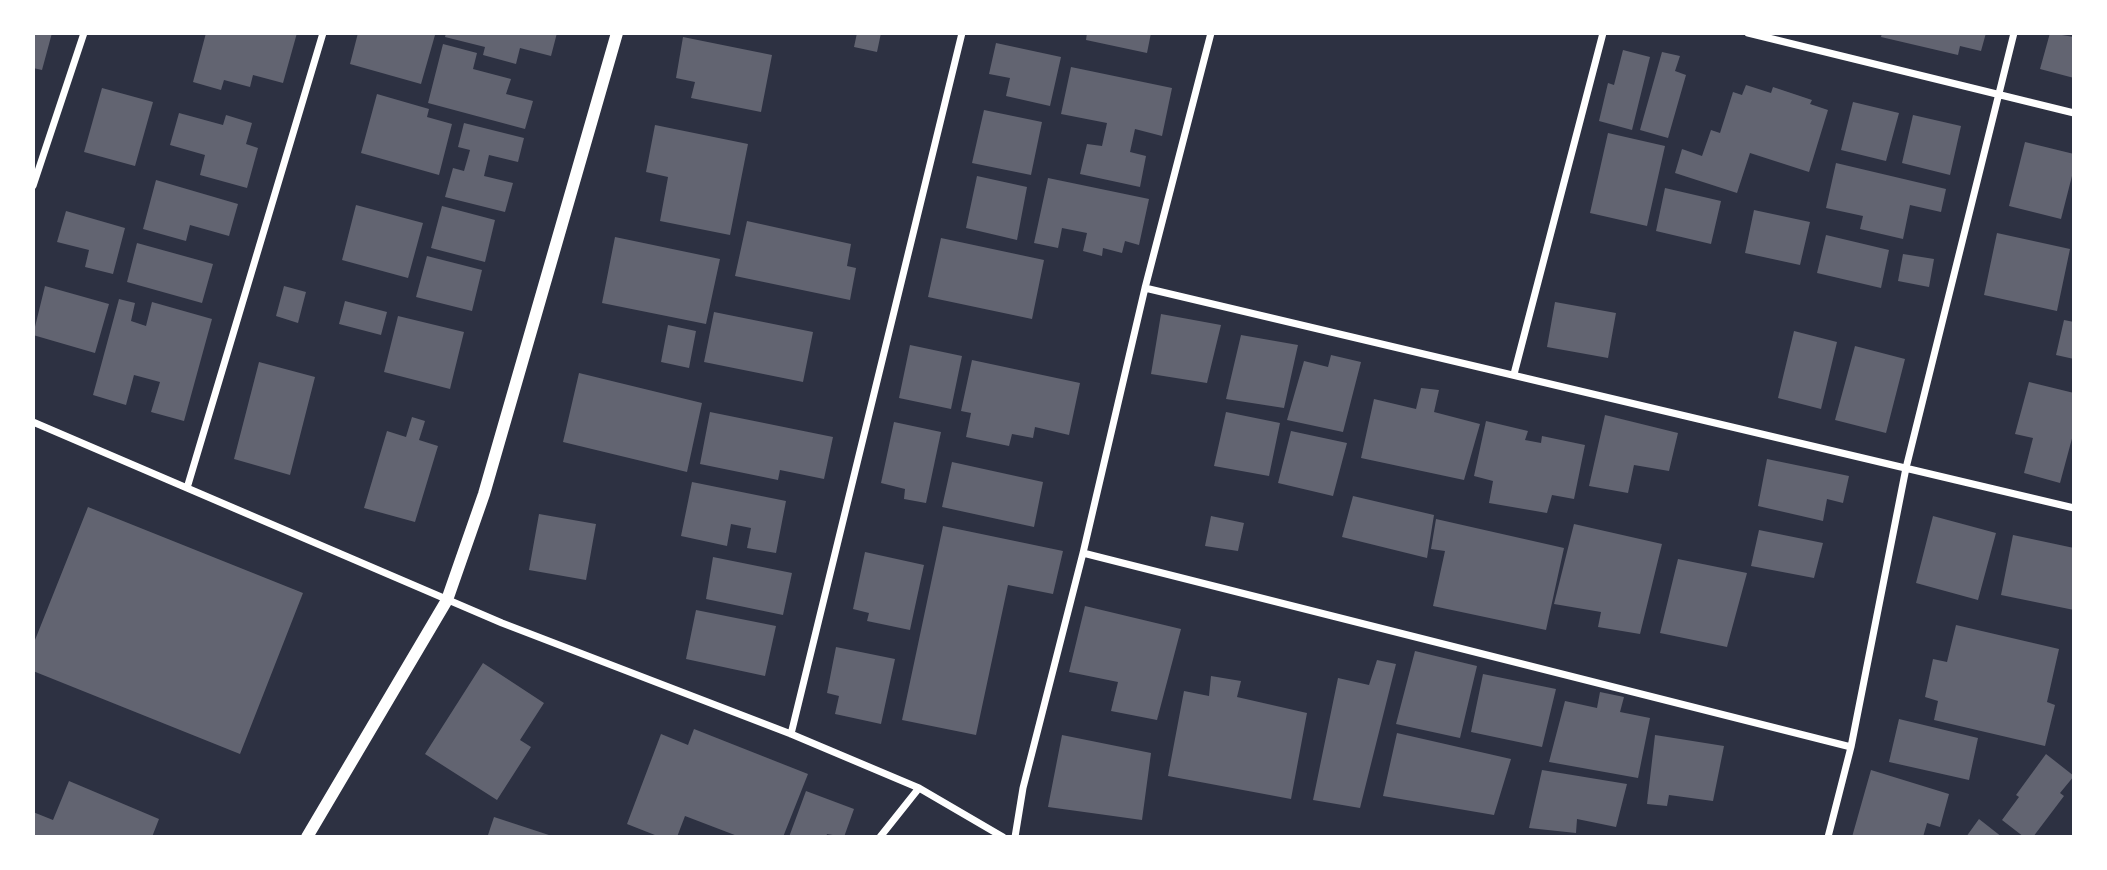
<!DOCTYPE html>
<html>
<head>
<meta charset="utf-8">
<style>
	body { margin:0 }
	#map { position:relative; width:2107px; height:870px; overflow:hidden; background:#2d3142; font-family:Ubuntu,sans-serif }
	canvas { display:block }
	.frame { position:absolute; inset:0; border:35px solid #fff; pointer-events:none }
</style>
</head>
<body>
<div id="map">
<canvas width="2107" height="870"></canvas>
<div class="frame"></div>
</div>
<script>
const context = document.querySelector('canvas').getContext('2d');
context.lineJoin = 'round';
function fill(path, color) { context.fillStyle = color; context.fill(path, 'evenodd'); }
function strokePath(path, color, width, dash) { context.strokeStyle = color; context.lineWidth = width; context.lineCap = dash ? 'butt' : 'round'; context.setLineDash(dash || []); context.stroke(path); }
const building = new Path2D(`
	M33,33H52L42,70L33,68Z
	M206,33H297L283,83L253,75L250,87L224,80L221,90L193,82Z
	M358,33H427L435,35L421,84L350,64Z
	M446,33H557L551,56L520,48L516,64L483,55L485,47L445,37Z
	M857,33H881L877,52L854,47Z
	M1087,33H1151L1147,53L1086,40Z
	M1882,33H1986L1981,51L1960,46L1958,55L1881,37Z
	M2050,33L2074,37V78L2040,69Z
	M683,37L772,55L761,112L691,98L695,82L676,78Z
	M996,43L1061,57L1050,106L1006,96L1010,78L989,74Z
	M443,44L477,53L473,69L511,79L506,94L533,101L525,129L428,103Z
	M1623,50L1650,57L1632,130L1599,121L1608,83L1614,85Z
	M1662,52L1680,56L1675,71L1686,75L1668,138L1640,130Z
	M1071,67L1172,88L1162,136L1135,129L1130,152L1146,156L1140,187L1080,174L1087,144L1102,146L1107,123L1061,114Z
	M1746,85L1771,93L1773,87L1812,100L1810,104L1828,110L1809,172L1750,153L1737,193L1675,173L1682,149L1702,156L1711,130L1720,133L1733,92L1742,95Z
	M102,88L153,102L135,166L84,152Z
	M377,94L429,109L427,117L452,124L439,175L361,153Z
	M1853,102L1899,113L1886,161L1841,150Z
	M984,110L1042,122L1031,175L972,163Z
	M179,113L223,125L226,115L252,123L246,144L258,148L247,188L200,175L205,155L170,145Z
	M1913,115L1961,126L1950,175L1902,163Z
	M464,123L524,138L518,162L489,155L484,176L513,183L505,212L445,197L453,168L464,171L470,150L458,147Z
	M655,125L748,144L730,235L660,221L668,177L646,172Z
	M1608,133L1665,146L1647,226L1590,213Z
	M2025,142L2074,154V168L2061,219L2009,206Z
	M1836,163L1946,189L1941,212L1910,205L1903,239L1860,229L1863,216L1826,208Z
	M977,176L1027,187L1017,240L966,228Z
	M1048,178L1149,199L1139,245L1125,241L1122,253L1103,248L1102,256L1083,251L1087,233L1062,228L1058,248L1034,243Z
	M156,180L238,204L229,236L190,225L186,241L143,229Z
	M1665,188L1721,201L1711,244L1656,231Z
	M356,205L423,223L408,278L342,260Z
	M442,206L495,220L485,262L431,248Z
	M1754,210L1810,222L1800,265L1745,253Z
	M66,211L125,228L113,274L85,267L89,250L57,242Z
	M747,221L851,244L847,266L856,268L850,300L735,276Z
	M1997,233L2070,249L2057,311L1984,295Z
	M1826,235L1889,250L1881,288L1817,273Z
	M615,237L720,259L706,324L602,303Z
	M941,238L1044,260L1032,319L928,297Z
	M137,243L213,264L202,303L127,282Z
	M1903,254L1934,259L1929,287L1898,281Z
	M427,256L482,270L472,311L416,297Z
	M45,286L109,304L95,353L33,335Z
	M284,286L306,292L298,323L276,316Z
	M119,299L135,303L131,321L146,326L152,302L212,319L184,421L151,412L160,382L134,375L126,405L93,395Z
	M345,301L387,312L381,335L339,324Z
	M1555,302L1616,313L1608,358L1547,347Z
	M714,312L813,332L803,382L704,362Z
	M1161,314L1221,325L1207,383L1151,374Z
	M398,316L464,332L450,389L384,372Z
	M2064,320L2074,322V359L2056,355Z
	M668,325L696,331L689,368L661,362Z
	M1794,331L1837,342L1821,409L1778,398Z
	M1241,335L1298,345L1284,408L1226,399Z
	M910,345L962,356L951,409L899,398Z
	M1855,346L1905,359L1886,433L1835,420Z
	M1331,355L1361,362L1343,432L1287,420L1304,361L1328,367Z
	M972,360L1080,383L1069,435L1035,427L1033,438L1012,434L1009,446L966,437L971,413L961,411Z
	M259,362L315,377L290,475L234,459Z
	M579,373L702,403L687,472L563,442Z
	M2029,382L2074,393V431L2060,483L2024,473L2033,438L2015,434Z
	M1421,388L1439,390L1434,412L1480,424L1464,480L1361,458L1374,399L1416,409Z
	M710,412L833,437L824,479L780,470L778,480L700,464Z
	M1226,412L1280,423L1269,476L1214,466Z
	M1605,415L1678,433L1669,471L1634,465L1628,493L1589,486Z
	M412,417L425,421L419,440L438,446L415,522L364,508L387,431L406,437Z
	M1486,421L1528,431L1525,440L1541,443L1542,436L1585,445L1574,499L1552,495L1547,513L1489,503L1493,481L1474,476Z
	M894,422L941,432L926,503L904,499L905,489L881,483Z
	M1291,431L1347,443L1333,496L1278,483Z
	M1767,459L1849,476L1843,503L1827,499L1823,521L1758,506Z
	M952,462L1043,482L1034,527L942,507Z
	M692,482L786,501L776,553L747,548L751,528L731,524L727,546L681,536Z
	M1353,496L1434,515L1427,558L1342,537Z
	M88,507L303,593L240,754L33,671V645Z
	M539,514L596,524L586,580L529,570Z
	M1211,516L1244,523L1238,551L1205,546Z
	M1933,516L1996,533L1978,600L1916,583Z
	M1436,519L1564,548L1546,630L1433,606L1445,551L1431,549Z
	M1574,524L1662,544L1640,634L1598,627L1601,612L1554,604Z
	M943,526L1063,551L1053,594L1008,585L976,735L902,720Z
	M1759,530L1823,543L1814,578L1751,566Z
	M2013,535L2074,548V610L2001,595Z
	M865,552L924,565L910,630L867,621L869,613L853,609Z
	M713,557L792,573L783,615L706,599Z
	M1678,559L1747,573L1727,647L1660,633Z
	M1085,606L1181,629L1157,720L1111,711L1118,682L1069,672Z
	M696,610L776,626L765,676L686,659Z
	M1956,625L2059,649L2047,702L2055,705L2045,746L1934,720L1938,701L1925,697L1933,659L1947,662Z
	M836,647L895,659L881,724L835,714L839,696L827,693Z
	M1415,651L1477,666L1460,738L1396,724Z
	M1377,660L1396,664L1360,808L1313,800L1338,678L1369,685Z
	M483,663L544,703L520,740L531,747L497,800L425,754Z
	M1483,674L1556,689L1542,747L1471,732Z
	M1211,676L1241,681L1237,697L1307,713L1291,799L1168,776L1184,691L1209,696Z
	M1600,692L1624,697L1620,712L1650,718L1638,778L1549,762L1565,701L1597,708Z
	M1899,719L1978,738L1969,780L1889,762Z
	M694,729L808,774L783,837H740L685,816L677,837H660L627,824L661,734L688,745Z
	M1397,733L1511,759L1494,815L1383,796Z
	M1062,735L1151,753L1142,820L1048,807Z
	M1655,735L1724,746L1713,801L1669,795L1667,806L1647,804Z
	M2046,754L2074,776L2060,793L2064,796L2033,837H2024L2002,820L2019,797L2016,795Z
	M1542,770L1627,784L1616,827L1577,819L1576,833L1529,828Z
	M1871,770L1949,794L1940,827L1927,823L1923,837H1852Z
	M69,781L159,819L152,837H33V812L53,820Z
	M806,791L854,809L844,837L827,834L826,837H789Z
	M494,817L552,836V837H493L488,835Z
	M1979,819L2002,837H1966Z`);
const minor = new Path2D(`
	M1748,33L2074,113
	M33,186L84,33
	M1145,288L2074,508
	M1514,374L1603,33
	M33,422L502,623L791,734L919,788L1003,837
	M187,488L323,33
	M1083,553L1851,747
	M791,734L962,33
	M880,837L919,788
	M1015,837L1023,788L1083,553L1145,288L1211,33
	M1828,837L1851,747L1906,468L2014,33`);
const tertiary = new Path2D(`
	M307,837L447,600L484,494L617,33`);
fill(building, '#626471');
strokePath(minor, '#fff', 7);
strokePath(tertiary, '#fff', 12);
</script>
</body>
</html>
